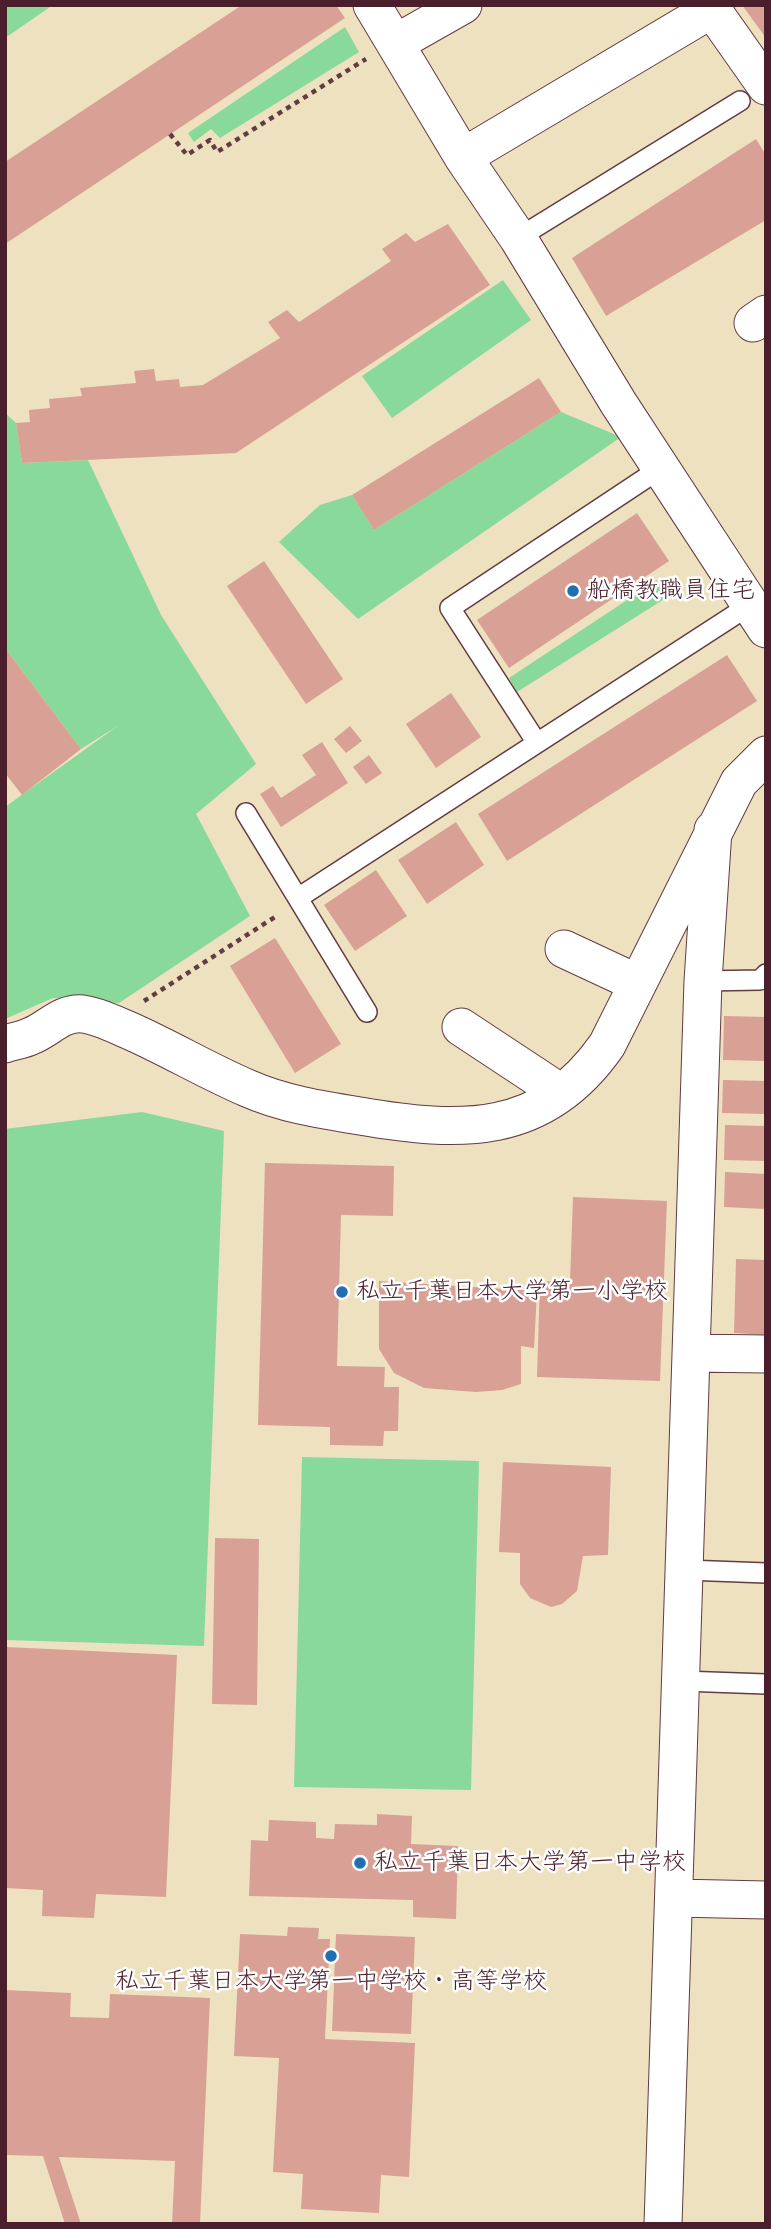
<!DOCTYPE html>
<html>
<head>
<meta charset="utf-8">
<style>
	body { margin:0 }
	#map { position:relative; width:771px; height:2229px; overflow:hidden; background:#eee1c0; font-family:Pangolin,sans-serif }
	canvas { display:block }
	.frame { position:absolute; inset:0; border:7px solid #4a1f2b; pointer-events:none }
</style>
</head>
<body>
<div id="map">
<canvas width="771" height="2229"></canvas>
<div class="frame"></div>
</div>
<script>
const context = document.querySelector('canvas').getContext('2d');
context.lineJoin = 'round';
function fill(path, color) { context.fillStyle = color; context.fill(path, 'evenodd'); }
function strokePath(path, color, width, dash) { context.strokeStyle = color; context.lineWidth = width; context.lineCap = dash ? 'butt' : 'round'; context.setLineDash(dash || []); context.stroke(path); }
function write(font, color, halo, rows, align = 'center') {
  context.font = font + ' Pangolin,"Klee One",sans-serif'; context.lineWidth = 5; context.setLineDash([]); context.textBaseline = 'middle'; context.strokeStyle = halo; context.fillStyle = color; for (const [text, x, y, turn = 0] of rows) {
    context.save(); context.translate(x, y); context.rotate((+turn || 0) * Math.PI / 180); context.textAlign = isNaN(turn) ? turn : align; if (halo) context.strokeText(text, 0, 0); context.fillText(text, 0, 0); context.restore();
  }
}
const green = new Path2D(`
	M5,5H53L5,38Z
	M345,27L359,52L220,138L211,129L194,142L188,133Z
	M503,280L531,320L392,418L362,376Z
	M561,412L621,437L358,619L279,542L320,505L352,495L374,530Z
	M5,413L16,423L22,463L88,460L161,615L256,764L196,814L250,916L119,1003L53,998L5,1019V807L119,725L81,749L5,648Z
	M659,579L669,596L517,692L509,678Z
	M142,1112L224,1131L204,1646L5,1640V1129Z
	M302,1457L479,1461L471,1790L294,1787Z`);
const building = new Path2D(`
	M242,5H336L345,18L5,244V162Z
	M742,5H766V38Z
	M756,139L766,155V220L606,316L572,258Z
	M448,224L490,285L236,453L22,463L16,423L30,422L29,410L50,408L49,399L82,396L80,388L136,383L134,371L154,369L156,381L179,379L180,387L203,385L280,338L268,322L287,310L299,322L391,261L382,249L406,233L415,242Z
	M539,378L561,412L374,530L352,495Z
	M637,513L669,561L509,668L477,620Z
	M264,561L343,679L306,704L227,586Z
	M5,648L81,749L22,795L5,773Z
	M727,655L757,701L507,861L478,814Z
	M451,693L481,737L436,768L406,724Z
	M350,726L362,741L346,753L334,739Z
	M322,742L348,783L281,827L260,794L273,786L281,798L316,775L302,755Z
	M369,755L382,773L366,784L353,767Z
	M456,822L484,865L427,904L398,860Z
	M376,870L407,916L355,951L324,905Z
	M275,938L341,1044L295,1073L230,966Z
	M724,1016L766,1017V1061L723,1060Z
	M723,1080L766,1081V1114L722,1113Z
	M725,1125L766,1126V1161L724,1160Z
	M265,1163L394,1166L393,1216L341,1215L337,1366L385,1367L384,1387H399L398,1431H384L383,1446L330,1445V1427L258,1425Z
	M725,1172L766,1174V1209L724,1207Z
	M573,1197L667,1201L660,1381L537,1377L540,1281L570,1282Z
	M736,1259L766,1260V1335L734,1333Z
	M379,1281L537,1291L534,1348L521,1346V1384L502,1390L476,1392L424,1388L394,1373L379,1349Z
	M503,1462L611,1467L608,1555L583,1556L577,1591L562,1604L551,1607L530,1598L520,1584V1553L499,1552Z
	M215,1538L259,1539L257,1705L212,1704Z
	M6,1647L177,1655L166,1897L96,1894L94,1918L42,1916L43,1890L5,1888Z
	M377,1814L412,1816L411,1844L458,1846L456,1919L413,1917V1900L249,1896L251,1840L268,1841L269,1820L316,1822V1838L334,1839L335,1824L377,1825Z
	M288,1927L319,1928L318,1939H330L325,2039L415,2043L409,2177L381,2175L379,2213L301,2209L303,2174L273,2172L279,2058L234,2056L240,1934L287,1936Z
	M336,1934L415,1937L411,2034L332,2031Z
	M5,1990L71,1993L70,2017L109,2018L110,1994L210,1998L200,2224H172L175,2161L59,2157L81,2224H65L43,2156L5,2155Z`);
const path = new Path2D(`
	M170,134L187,155L210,140L217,152L366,59
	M144,1001L278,915`);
const lane = new Path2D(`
	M518,238L740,101
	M537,743L450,608L661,468
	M246,813L367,1012
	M298,898L750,605
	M703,981L760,980L766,974
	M686,1570L766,1573
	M682,1681L766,1684`);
const street = new Path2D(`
	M372,5L463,157L518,238L619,404L766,629
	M709,5L766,86
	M396,43L463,5
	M463,157L712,9
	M753,323L766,314
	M564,949L637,983
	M461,1027L561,1093
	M5,1044C14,1041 23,1040 31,1036C49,1029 61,1012 83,1014C98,1016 114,1024 128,1030C169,1048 207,1071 247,1088C283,1104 322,1110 360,1116C460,1133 543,1137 607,1045L739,782L766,755
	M691,1353L766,1354
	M675,1898L766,1900
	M663,2224L703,981L713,830`);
const markers = [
	[573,591,7,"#1f6fb2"],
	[342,1292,7,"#1f6fb2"],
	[360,1863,7,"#1f6fb2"],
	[331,1956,7,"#1f6fb2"]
];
const poiNames = [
	["船橋教職員住宅",587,591],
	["私立千葉日本大学第一小学校",356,1292],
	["私立千葉日本大学第一中学校",374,1863],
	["私立千葉日本大学第一中学校・高等学校",331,1982,"center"]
];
fill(green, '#88d99a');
fill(building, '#d9a096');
strokePath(lane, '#633c41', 22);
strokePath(street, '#633c41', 39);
strokePath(path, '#633c41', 4.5, [5, 5]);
strokePath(lane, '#fff', 19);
strokePath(street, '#fff', 37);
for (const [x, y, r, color] of markers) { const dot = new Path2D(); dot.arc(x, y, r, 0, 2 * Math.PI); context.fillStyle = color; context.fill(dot); strokePath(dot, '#fff', 2.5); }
write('24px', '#4a1f2b', '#fff', poiNames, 'left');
</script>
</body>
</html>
